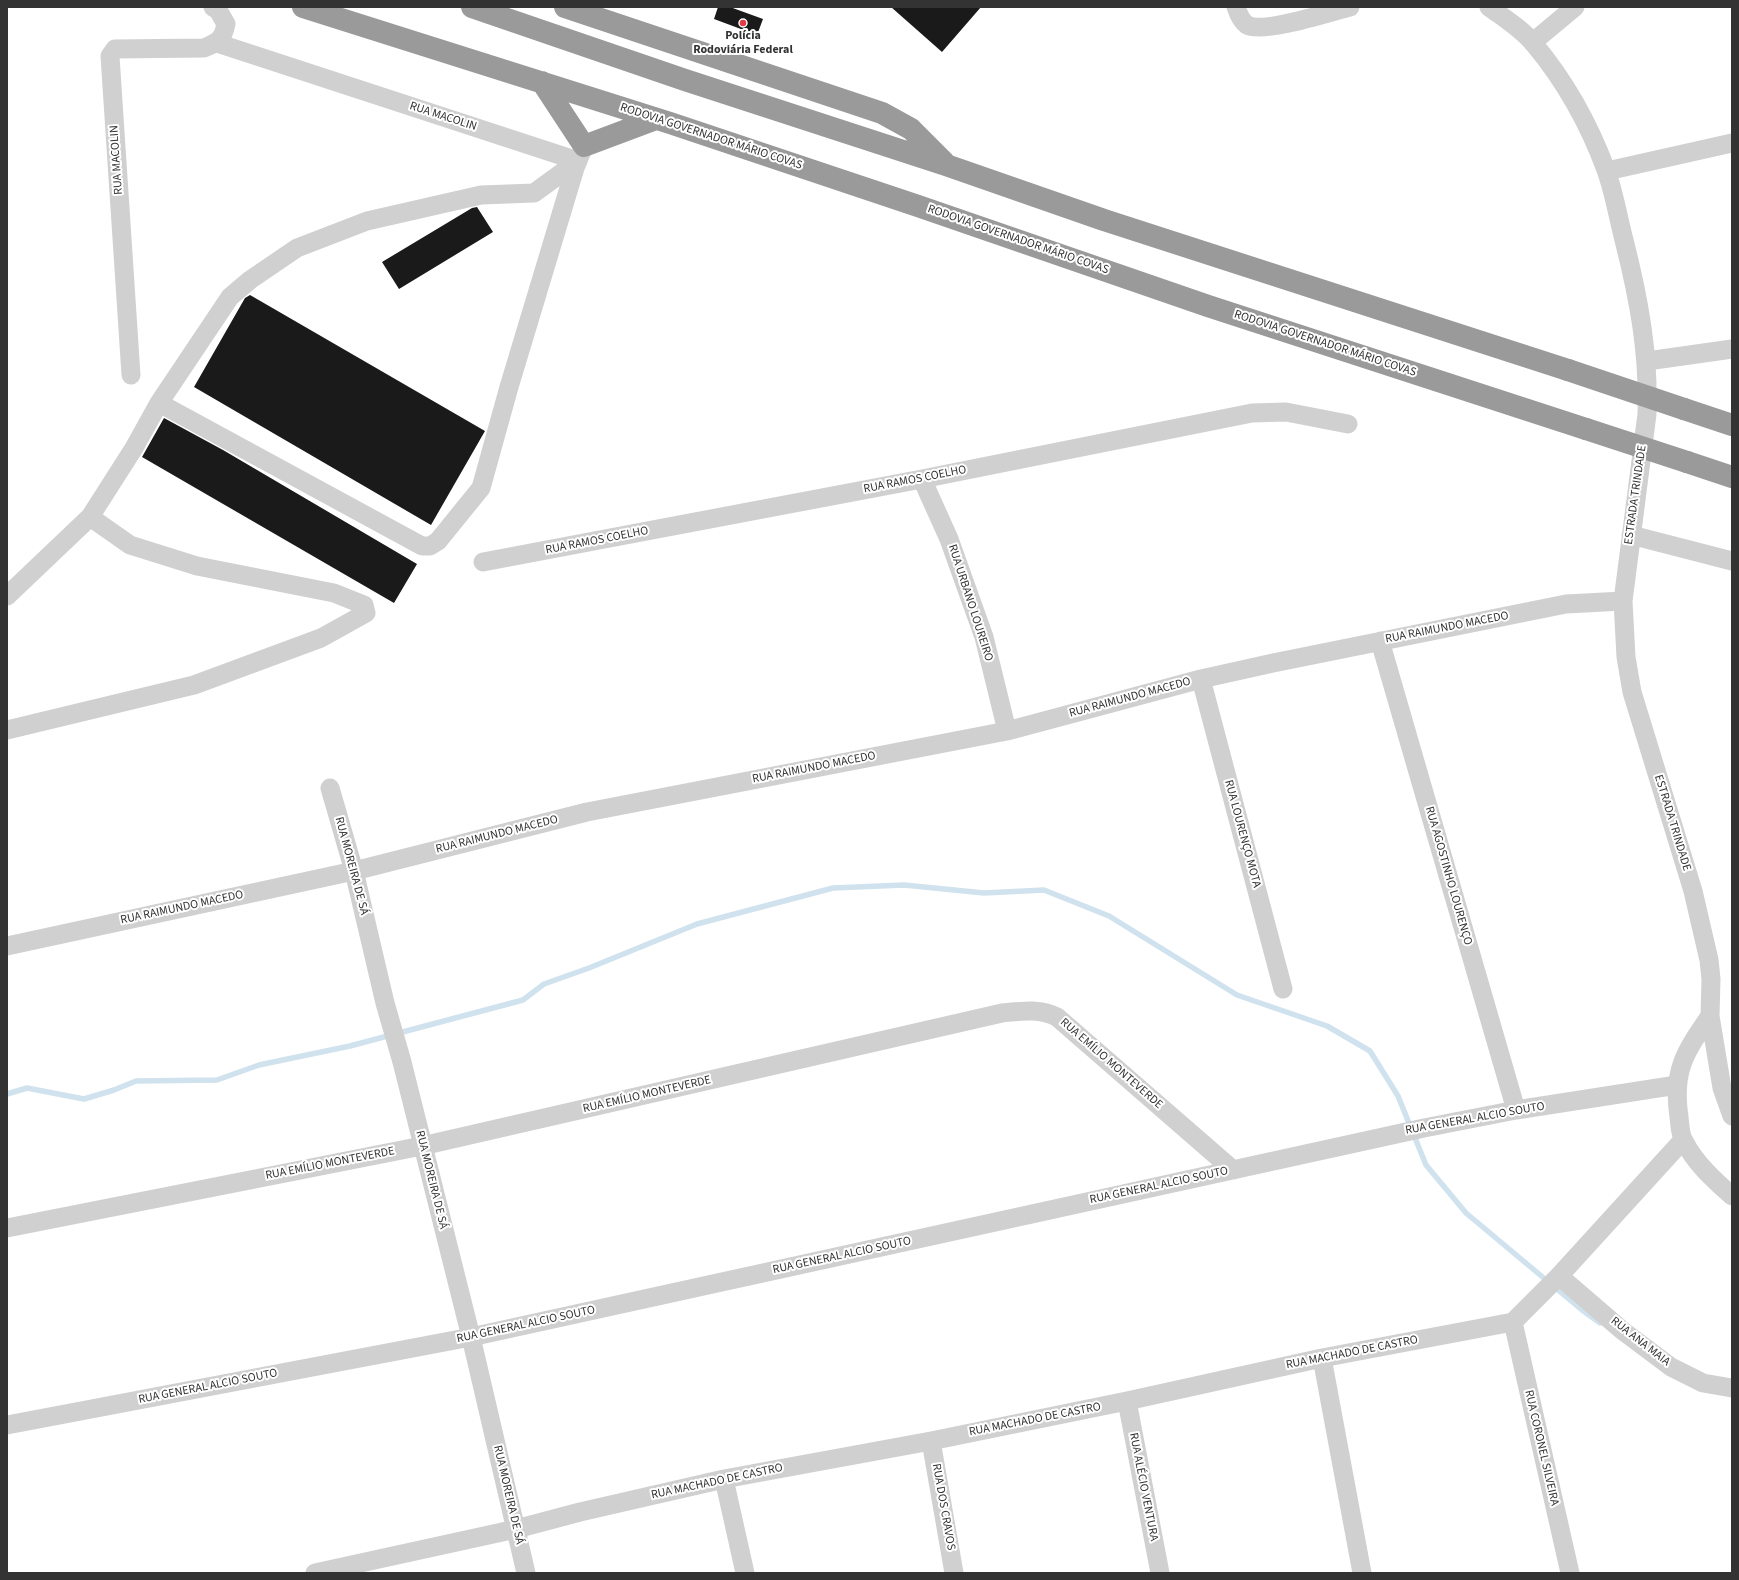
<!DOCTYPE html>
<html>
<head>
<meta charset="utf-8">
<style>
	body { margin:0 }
	#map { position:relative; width:1739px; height:1580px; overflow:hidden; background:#fff; font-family:"Source Sans 3",sans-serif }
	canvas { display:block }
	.frame { position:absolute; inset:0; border:8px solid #333; pointer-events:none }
</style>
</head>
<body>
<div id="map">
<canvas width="1739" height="1580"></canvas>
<div class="frame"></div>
</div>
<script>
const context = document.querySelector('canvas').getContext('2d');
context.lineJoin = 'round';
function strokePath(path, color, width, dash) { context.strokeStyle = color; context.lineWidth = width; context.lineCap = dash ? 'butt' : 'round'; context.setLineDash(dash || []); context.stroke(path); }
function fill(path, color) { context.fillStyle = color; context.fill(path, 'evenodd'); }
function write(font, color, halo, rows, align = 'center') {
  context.font = font + ' "Source Sans 3",sans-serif'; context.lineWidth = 4; context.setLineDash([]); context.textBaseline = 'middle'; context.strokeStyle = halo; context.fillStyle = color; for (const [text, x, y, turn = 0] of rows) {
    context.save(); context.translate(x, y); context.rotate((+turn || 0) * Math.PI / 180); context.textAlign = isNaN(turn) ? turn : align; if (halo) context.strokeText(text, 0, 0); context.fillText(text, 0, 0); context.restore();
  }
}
const stream = new Path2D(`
	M7,1094L27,1088L84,1099L114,1090L136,1081L217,1080L259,1065L350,1046L523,1000L544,984L589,968L697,924L833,888L904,885L984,893L1044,890L1109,916L1237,995L1327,1026L1370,1051L1398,1096L1426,1165L1466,1213L1582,1310L1600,1323`);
const building = new Path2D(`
	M718,7H730L763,19L757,35L714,19Z
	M891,7H981L942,52Z
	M477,207L493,232L399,289L382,262L472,208Z
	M250,295L485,431L431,525L194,387L245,298Z
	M164,418L223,450L417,564L394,603L142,457Z`);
const minor = new Path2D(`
	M1236,7C1238,13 1241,21 1247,25C1263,34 1330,12 1350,7
	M1489,7C1504,18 1522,29 1534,44C1565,81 1589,124 1606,170C1614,192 1618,217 1624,240C1639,299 1649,354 1647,414L1623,601L1626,657L1632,692L1693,891L1709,960L1711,979L1710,1016L1722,1088L1732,1116
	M1533,42L1575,7
	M217,43L578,161
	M1607,171L1732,143
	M1647,361L1732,349
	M131,375L110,56L115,49L204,48C219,42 223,39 226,24L218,10L213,7
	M159,403L230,297L250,280L297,248L367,221L481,195L534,193L578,161
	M922,479L949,539L984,637L1007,731
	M1631,535L1732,561
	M483,562L922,479L1252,413L1286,412L1348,424
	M7,596L90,517L134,448L159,403L422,546H430L438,541L481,488L509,387L575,168L584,146
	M1380,641L1516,1110
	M1201,679L1283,989
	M7,730L194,685L321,638L366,613L364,605L334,593L197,566L130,545L90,517
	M330,788L354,871L385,1003L402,1062L471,1337L526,1573
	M7,946L354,871L587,812L1007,731L1201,679L1273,663L1566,604L1623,601
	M1710,1016C1685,1052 1672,1071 1679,1117C1680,1125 1680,1135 1684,1141C1695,1163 1714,1180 1732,1196
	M7,1228L422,1146L1002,1013C1022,1011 1039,1008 1057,1017L1233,1170
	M1559,1276L1623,1331L1671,1367L1703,1383L1732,1388
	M1513,1322L1570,1573
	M1322,1358L1362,1573
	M1127,1401L1160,1573
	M7,1425L471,1337L1424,1128L1516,1110L1677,1085
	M931,1441L954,1573
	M724,1479L745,1573
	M315,1573L516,1529L580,1512L724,1479L931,1441L1127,1401L1322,1358L1513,1322L1559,1276L1683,1140`);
const highway = new Path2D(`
	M303,7L670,123L918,206L1208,306L1586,429
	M472,7L685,80L946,165L1104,220L1568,370
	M565,7L882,113L911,129L944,162
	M542,82L584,146L656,119
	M1684,409L1732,425
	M1687,462L1732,477`);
const highwayBridge = new Path2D(`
	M1568,370L1684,409
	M1586,429L1687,462`);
const markers = [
	[743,23,4,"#e63946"]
];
const poiNames = [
	["Polícia",743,36],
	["Rodoviária Federal",743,50]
];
const streetNames = [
	["RUA MACOLIN",443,117,18],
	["RODOVIA GOVERNADOR MÁRIO COVAS",711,137,18],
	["RUA MACOLIN",117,160,-94],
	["RODOVIA GOVERNADOR MÁRIO COVAS",1018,240,19],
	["RODOVIA GOVERNADOR MÁRIO COVAS",1325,344,18],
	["RUA RAMOS COELHO",915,480,-11],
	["ESTRADA TRINDADE",1636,495,-82],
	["RUA RAMOS COELHO",597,541,-11],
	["RUA URBANO LOUREIRO",970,603,72],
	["RUA RAIMUNDO MACEDO",1447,628,-11],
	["RUA RAIMUNDO MACEDO",1130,698,-15],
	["RUA RAIMUNDO MACEDO",814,768,-11],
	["ESTRADA TRINDADE",1672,823,73],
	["RUA LOURENÇO MOTA",1242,834,75],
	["RUA RAIMUNDO MACEDO",497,835,-14],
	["RUA MOREIRA DE SÁ",351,866,75],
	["RUA AGOSTINHO LOURENÇO",1448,876,74],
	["RUA RAIMUNDO MACEDO",182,908,-12],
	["RUA EMÍLIO MONTEVERDE",1111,1064,41],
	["RUA EMÍLIO MONTEVERDE",647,1095,-13],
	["RUA GENERAL ALCIO SOUTO",1475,1119,-10],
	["RUA EMÍLIO MONTEVERDE",330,1164,-11],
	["RUA MOREIRA DE SÁ",431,1180,76],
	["RUA GENERAL ALCIO SOUTO",1159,1186,-12],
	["RUA GENERAL ALCIO SOUTO",842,1256,-12],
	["RUA GENERAL ALCIO SOUTO",526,1325,-12],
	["RUA ANA MAIA",1640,1342,38],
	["RUA MACHADO DE CASTRO",1352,1353,-11],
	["RUA GENERAL ALCIO SOUTO",208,1387,-11],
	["RUA MACHADO DE CASTRO",1035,1420,-11],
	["RUA CORONEL SILVEIRA",1541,1448,77],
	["RUA MACHADO DE CASTRO",717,1482,-12],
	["RUA ALÉCIO VENTURA",1143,1487,79],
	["RUA MOREIRA DE SÁ",508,1495,77],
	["RUA DOS CRAVOS",943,1507,80]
];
strokePath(stream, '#cfe2ee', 5.5);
fill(building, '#1a1a1a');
strokePath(minor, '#d0d0d0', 19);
strokePath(highway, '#9a9a9a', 22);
strokePath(highwayBridge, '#9a9a9a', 22);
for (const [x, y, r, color] of markers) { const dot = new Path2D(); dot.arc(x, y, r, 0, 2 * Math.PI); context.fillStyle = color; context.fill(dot); strokePath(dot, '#fff', 1.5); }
write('bold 12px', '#333', '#fff', poiNames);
write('12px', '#333', '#fff', streetNames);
</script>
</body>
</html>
